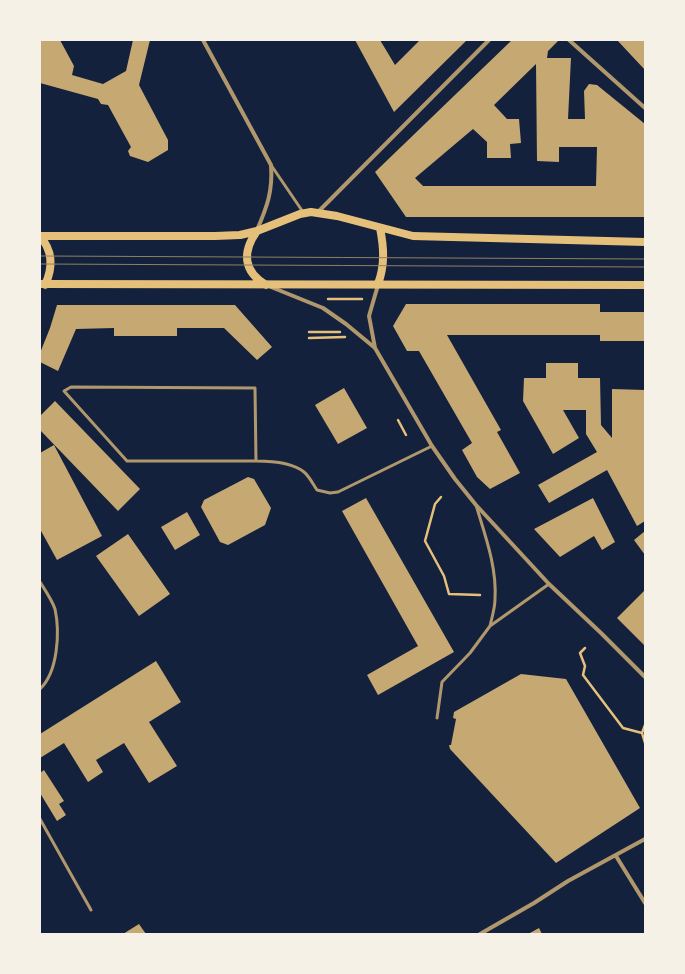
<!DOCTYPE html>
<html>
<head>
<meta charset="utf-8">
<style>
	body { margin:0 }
	#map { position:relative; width:685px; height:974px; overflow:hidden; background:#14213d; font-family:"PT Sans",sans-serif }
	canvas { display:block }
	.frame { position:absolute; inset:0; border:41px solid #f6f1e7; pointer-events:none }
</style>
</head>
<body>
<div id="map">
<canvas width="685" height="974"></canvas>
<div class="frame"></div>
</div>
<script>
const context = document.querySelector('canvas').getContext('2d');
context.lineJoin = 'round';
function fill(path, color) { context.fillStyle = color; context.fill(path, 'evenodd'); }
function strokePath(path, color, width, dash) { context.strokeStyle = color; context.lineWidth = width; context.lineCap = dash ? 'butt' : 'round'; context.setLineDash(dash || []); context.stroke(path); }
const building = new Path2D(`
	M40,40H60L74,66L72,75L103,84L126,71L133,40H150L139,85L168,140V150L148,162L130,156L128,151L131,147L108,105L101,104L98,99L40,83Z
	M355,40H380L395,65L420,40H467L394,112Z
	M512,40H559L548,51L547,58H571L568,119H585L584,91L589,84L597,85L645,124V217H406L375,172ZM536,64L537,161L559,162V147H597L596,186H423L415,178L473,129L487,142V158H511L510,144L521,143L519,119H507L494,105Z
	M617,40H645V70Z
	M406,304H600V312H645V341H600V335H447L501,430L497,432L520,473L490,489L477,477L462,450L472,443L419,351H407L393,326Z
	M57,305H235L272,347L257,360L224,328H177V336H114V328L76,329L58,371L40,362V353L50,328Z
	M546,363H578V378H600L601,425L612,438V389L645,390V521L637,526L607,470L549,503L538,485L597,452L586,434V410H563L579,438L553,454L523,401L524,378H546Z
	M344,388L367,428L338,444L315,405Z
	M55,401L140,489L118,511L40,430V416Z
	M54,445L102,536L57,560L40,529V453Z
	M248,477L254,479L271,508L265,525L228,545L220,542L201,507L204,500Z
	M366,498L454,652L378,695L367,675L418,646L342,511Z
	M593,498L615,542L602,550L594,536L560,557L534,529Z
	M187,512L200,535L175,550L161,527Z
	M645,531V555L634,540Z
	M128,534L170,594L139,616L96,556Z
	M645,590V646L617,618Z
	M156,661L181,702L149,722L177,766L149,783L124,743L96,760L103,772L88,782L64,743L40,758V734Z
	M521,674L566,679L640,808L556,863L450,749L449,745H451L456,719L453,718L454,712Z
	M44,770L64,801L59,804L66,815L57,821L40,793V773Z
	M139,924L146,934H123Z
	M539,928L542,934H528Z`);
const path = new Path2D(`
	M328,299H362
	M309,332H340
	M309,338L345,337
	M398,420L406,435
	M441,497L435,504L425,541L444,576L449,594L480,595
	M585,648L580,653L585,666L583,675L623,728L642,733
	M645,725L642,733L645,743`);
const service = new Path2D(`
	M271,165L303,212
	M256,461L255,388L71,387L64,391L127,461H256C270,461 292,462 304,472C309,476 313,484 317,490L330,493L338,492L432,446
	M476,505C485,535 497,567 495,599C495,608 492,617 490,626
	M40,582C45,590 52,600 55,609C60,632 58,672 40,689
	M437,718L442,682L470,653L490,626L549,584
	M40,819L91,910`);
const minor = new Path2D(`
	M203,40L271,165C273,191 267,207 257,230
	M569,40L645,108
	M317,213L489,40
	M378,285L369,316L375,348L432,446L455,479L476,505L549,584L601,633L645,677
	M271,287L323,308L346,324L375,348
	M616,856L645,903
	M480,934L534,903L568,881L645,839`);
const secondary = new Path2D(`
	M257,231C242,252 243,271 266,285
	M40,236H215L240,235L257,231L300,214L311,212L337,216L413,236L645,242
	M40,236C53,251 53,268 45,285
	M40,284L645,285
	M378,284C385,265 384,248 380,228`);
const tram = new Path2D(`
	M40,256L645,259
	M40,264L645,267`);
fill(building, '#c6a872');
strokePath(path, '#e5c07b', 2.5);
strokePath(service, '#b1986c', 3);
strokePath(minor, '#b1986c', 4);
strokePath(secondary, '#e5c07b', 8);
strokePath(tram, '#918062', 1);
</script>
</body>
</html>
